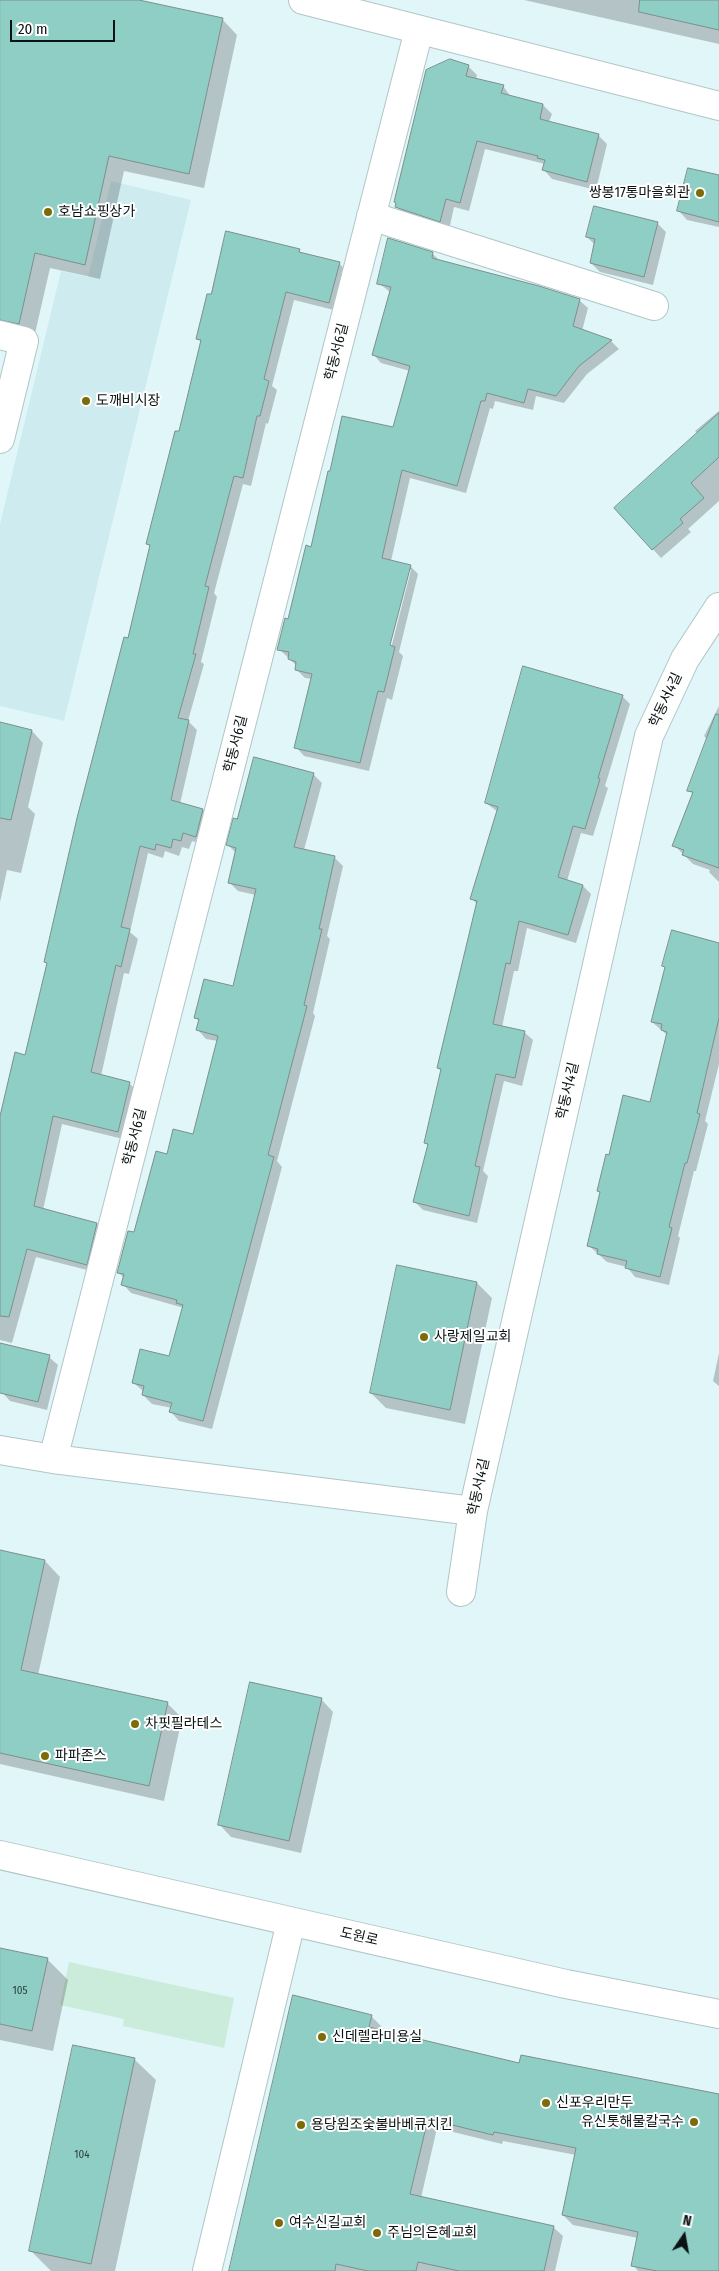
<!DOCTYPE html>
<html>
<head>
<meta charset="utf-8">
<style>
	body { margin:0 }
	#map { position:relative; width:719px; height:2271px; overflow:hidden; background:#e1f6f8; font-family:"Fira Sans Condensed",sans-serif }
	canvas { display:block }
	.north { position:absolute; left:659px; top:2211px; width:50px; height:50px; -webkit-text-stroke:4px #fefefe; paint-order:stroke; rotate:12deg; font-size:14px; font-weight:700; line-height:20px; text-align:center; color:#0b1213 }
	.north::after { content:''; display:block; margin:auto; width:18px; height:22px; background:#0b1213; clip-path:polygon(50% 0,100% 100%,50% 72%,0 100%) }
	.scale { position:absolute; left:10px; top:20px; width:105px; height:22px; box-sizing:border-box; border:2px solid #0b1213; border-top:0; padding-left:6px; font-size:15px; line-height:18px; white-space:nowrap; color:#0b1213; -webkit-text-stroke:4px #fefefe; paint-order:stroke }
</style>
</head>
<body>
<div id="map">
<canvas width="719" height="2271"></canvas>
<div class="north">N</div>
<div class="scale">20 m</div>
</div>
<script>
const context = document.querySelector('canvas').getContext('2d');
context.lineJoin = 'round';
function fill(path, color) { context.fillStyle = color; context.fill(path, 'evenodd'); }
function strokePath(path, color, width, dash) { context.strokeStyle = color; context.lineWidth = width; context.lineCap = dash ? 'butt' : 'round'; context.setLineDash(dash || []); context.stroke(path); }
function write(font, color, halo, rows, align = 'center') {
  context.font = font + ' "Fira Sans Condensed","Noto Sans KR",sans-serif'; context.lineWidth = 4; context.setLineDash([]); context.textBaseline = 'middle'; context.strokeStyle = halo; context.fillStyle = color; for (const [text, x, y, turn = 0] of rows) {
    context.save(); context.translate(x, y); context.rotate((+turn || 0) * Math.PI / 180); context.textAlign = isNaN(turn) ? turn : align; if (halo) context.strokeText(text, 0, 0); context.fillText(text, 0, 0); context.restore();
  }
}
const built = new Path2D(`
	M111,181L191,200L64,721L0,706V524L61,271L88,277Z`);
const green = new Path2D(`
	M69,1962L234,1998L224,2048L123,2026L124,2019L60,2005Z`);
const shadow = new Path2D(`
	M0,0H133L222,19L237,35L204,188L124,171L100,279L50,268L34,338L0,330Z
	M524,0H719V44Z
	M468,66L477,75L476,79L503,86L511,97L543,105L552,114L549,122L598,135L607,144L596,190L552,179L544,170L545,164L485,149L469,211L454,207L449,230L405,216L397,207Z
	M719,177V227L687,220L679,211Z
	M657,223L666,232L653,285L600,272L591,263L595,245L587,237Z
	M299,251L303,254L339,263L347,272L338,311L294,300L272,386L277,390L268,424L266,423L251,486L243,484L214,593L217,597L201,662L204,664L188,721L197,730L180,804L203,810L211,819L205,845L192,841L189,849L182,847L179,856L165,851L163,858L148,853L130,932L138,939L129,974L124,973L101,1076L129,1083L138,1092L127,1140L62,1124L43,1210L97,1224L105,1232L95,1272L36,1257L12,1343L0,1340V1123L26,1056L48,965L45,962L151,547L147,544L180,433L202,343L198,339L212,296Z
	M432,253L441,262L579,300L588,308L582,331L611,341L619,349L587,374L564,403L536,396L533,410L495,401L493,409L490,408L466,493L410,478L391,561L410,566L418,574L399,652L403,656L392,700L387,698L369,771L304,756L296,747L312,679L305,678L296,669L297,666L279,649L312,548L394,429L410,371L381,363L373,354L391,293L379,283ZM408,570H411L390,652L387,651Z
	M719,411V501L688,529L691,532L661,558L615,508L698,434L695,431Z
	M622,696L630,704L605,786L608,788L593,836L581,833L567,881L583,886L591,894L576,943L527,928L518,971H514L502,1027L524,1032L533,1040L522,1086L504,1081L483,1171L488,1176L477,1223L423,1210L415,1202L429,1146L426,1143L442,1072L438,1068L477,904L471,898L498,812L486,803Z
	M719,706V882L709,872L710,870L693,864L674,845L693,794L689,790L708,740L704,736Z
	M0,724L32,731L43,743L28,807L35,814L21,873L7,870L0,902Z
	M313,774L322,783L304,850L334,857L343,866L327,936L330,939L313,1013L315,1016L277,1161L282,1167L212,1429L179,1421L171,1412L172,1408L152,1404L143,1395L144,1392L134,1383L170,1358L184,1308L131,1293L123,1284L124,1278L118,1272L168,1156L194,1136L218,1041L206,1039L198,1030L200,1022L195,1017L234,988L256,895L238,891L229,882L236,853L228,845L238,821Z
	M719,944V1064L705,1121L708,1124L696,1171H694L678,1236L680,1238L669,1285L635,1277L627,1267L607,1262L588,1245L610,1156L651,1103L667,1035L652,1022Z
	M477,1283L492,1298L465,1424L386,1408L371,1393Z
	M0,1344L49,1357L58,1365L47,1410L10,1401L2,1392Z
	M719,1353V1386L713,1381Z
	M0,1551L45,1561L60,1577L38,1675L167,1703L182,1718L164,1801L0,1764Z
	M321,1699L333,1712L301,1853L231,1837L219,1824Z
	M0,1949L47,1959L68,1980L53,2051L0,2040Z
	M294,1997L371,2016L381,2026L379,2031L520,2065L719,2095V2271H638L633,2265L638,2238L573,2225L563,2215L576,2155L503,2141L502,2144L437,2128L421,2198L553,2227L563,2236L555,2271H337L324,2268L323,2271H230Z
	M74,2047L135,2060L156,2080L115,2271H51L30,2250Z`);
const building = new Path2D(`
	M0,0H139L223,18L189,174L109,156L85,265L35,253L19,324L0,320Z
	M640,0H719V30L639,12Z
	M450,59L469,65L466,76L504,85L501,93L543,104L540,119L599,134L587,182L542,170L545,160L537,158L538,156L477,141L460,203L446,199L440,222L395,207L396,203L394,202L426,70Z
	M688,168L719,175V222L677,211Z
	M594,206L658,222L644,277L590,263L595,239L586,237Z
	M226,231L300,249L299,252L340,262L329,303L286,292L264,379L269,381L260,416H257L243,478L234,476L205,586L209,587L193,654H196L178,718L189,720L171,800L203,809L196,837L183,833L181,841L173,839L171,848L156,844L155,850L140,846L121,927L130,929L121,967L116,965L91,1072L130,1082L118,1132L53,1116L34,1206L97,1223L87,1265L27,1249L9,1317L0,1316V1116L15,1052L25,1055L47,963L44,962L77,818L124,637L128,638L150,545L146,544L175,431H179L201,340L196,339L207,294H211Z
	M388,238L433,252L432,258L539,286L580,299L573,326L612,340L579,366L556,396L528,389L524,403L487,393L485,401H481L457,486L402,470L382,558L411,565L390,645L395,647L384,692L378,691L360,763L294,748L312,674L295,670L296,662L288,659L289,652L277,650L285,618L288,619L306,545L311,547L328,471H330L342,416L393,427L410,366L372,355L391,287L377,284Z
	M719,413V457L691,483L704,498L680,519L683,523L652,550L614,508Z
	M523,666L623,695L598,778L600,779L585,829L573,826L558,877L583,885L568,935L519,921L510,964L506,963L493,1024L525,1031L515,1078L496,1074L475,1166L480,1167L469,1216L413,1202L428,1144L424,1143L441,1069L437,1068L477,901L470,899L498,807L485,803Z
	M716,714L719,715V868L682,855L684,850L672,846L693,792L687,791Z
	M0,722L32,730L11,820L0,818Z
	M254,757L314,773L294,847L335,856L319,929H322L304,1005L307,1006L268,1155L274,1157L203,1421L169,1412L172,1403L142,1395L144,1386L132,1383L140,1349L169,1356L183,1305L176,1303L177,1300L121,1285L124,1274L117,1273L128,1231L134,1232L156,1151L167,1154L173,1129L193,1134L218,1036L196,1030L199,1019L194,1018L204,979L233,986L256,889L228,883L236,848L226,845L233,818L237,819Z
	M672,930L719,943V1018L697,1113L700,1114L687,1163H685L669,1227L672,1228L660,1277L625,1268L627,1261L597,1254L598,1249L587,1246L600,1192L597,1191L606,1154L609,1155L623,1095L650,1102L667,1032L661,1030L662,1024L651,1022L665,967L662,966Z
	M397,1265L477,1282L450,1410L370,1393Z
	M0,1343L50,1355L38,1402L0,1393Z
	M0,1550L45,1560L21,1670L168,1702L149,1786L0,1753Z
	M250,1682L322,1698L289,1841L218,1825Z
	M0,1948L48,1958L32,2031L0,2024Z
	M293,1995L372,2015L369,2027L519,2063L521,2055L719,2094V2271H657L631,2266L638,2232L562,2215L576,2148L494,2132L493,2135L428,2119L410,2194L554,2226L544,2271H459L418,2262L416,2271H368L336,2264L335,2271H229Z
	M73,2045L135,2058L91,2264L29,2251Z`);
const street = new Path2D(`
	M303,0L719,106
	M371,216L654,306
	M0,335L24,341L0,439
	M0,1450L53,1459L473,1511
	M53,1459L419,30
	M461,1592L473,1511L649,736L685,659L719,607
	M207,2271L291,1922`);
const secondary = new Path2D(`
	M0,1855L566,1984L719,2014`);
const markers = [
	[700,193,5,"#7b6c07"],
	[48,212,5,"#7b6c07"],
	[86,401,5,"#7b6c07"],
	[424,1337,5,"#7b6c07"],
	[135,1724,5,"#7b6c07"],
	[45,1756,5,"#7b6c07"],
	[322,2037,5,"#7b6c07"],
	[546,2103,5,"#7b6c07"],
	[694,2122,5,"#7b6c07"],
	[301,2125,5,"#7b6c07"],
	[279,2223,5,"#7b6c07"],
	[377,2233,5,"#7b6c07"]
];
const numberNames = [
	["105",20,1991],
	["104",82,2155]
];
const poiNames = [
	["쌍봉17통마을회관",690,193,"right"],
	["호남쇼핑상가",58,212],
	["도깨비시장",96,401],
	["사랑제일교회",434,1337],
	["차핏필라테스",145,1724],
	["파파존스",55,1756],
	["신데렐라미용실",332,2037],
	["신포우리만두",556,2103],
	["유신톳해물칼국수",684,2122,"right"],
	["용당원조숯불바베큐치킨",311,2125],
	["여수신길교회",289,2223],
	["주님의은혜교회",387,2233]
];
const streetNames = [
	["학동서6길",337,352,-76],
	["학동서4길",666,700,-65],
	["학동서6길",236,744,-76],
	["학동서4길",568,1091,-77],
	["학동서6길",135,1137,-76],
	["학동서4길",479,1487,-78],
	["도원로",359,1937,13]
];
fill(built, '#ceecf0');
fill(green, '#ccecdb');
fill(shadow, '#0003');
fill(building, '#8ecec4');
strokePath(building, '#7c8f8b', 1);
strokePath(street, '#b1c5c7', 30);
strokePath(secondary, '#b1c5c7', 30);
strokePath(street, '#fff', 28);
strokePath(secondary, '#fff', 28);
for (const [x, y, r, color] of markers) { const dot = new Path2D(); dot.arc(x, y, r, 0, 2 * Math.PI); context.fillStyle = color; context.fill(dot); strokePath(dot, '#fefefe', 2); }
write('11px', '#2c413f', null, numberNames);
write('14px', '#0b1213', '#fefefe', poiNames, 'left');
write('14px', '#0b1213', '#fefefe', streetNames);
</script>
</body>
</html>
